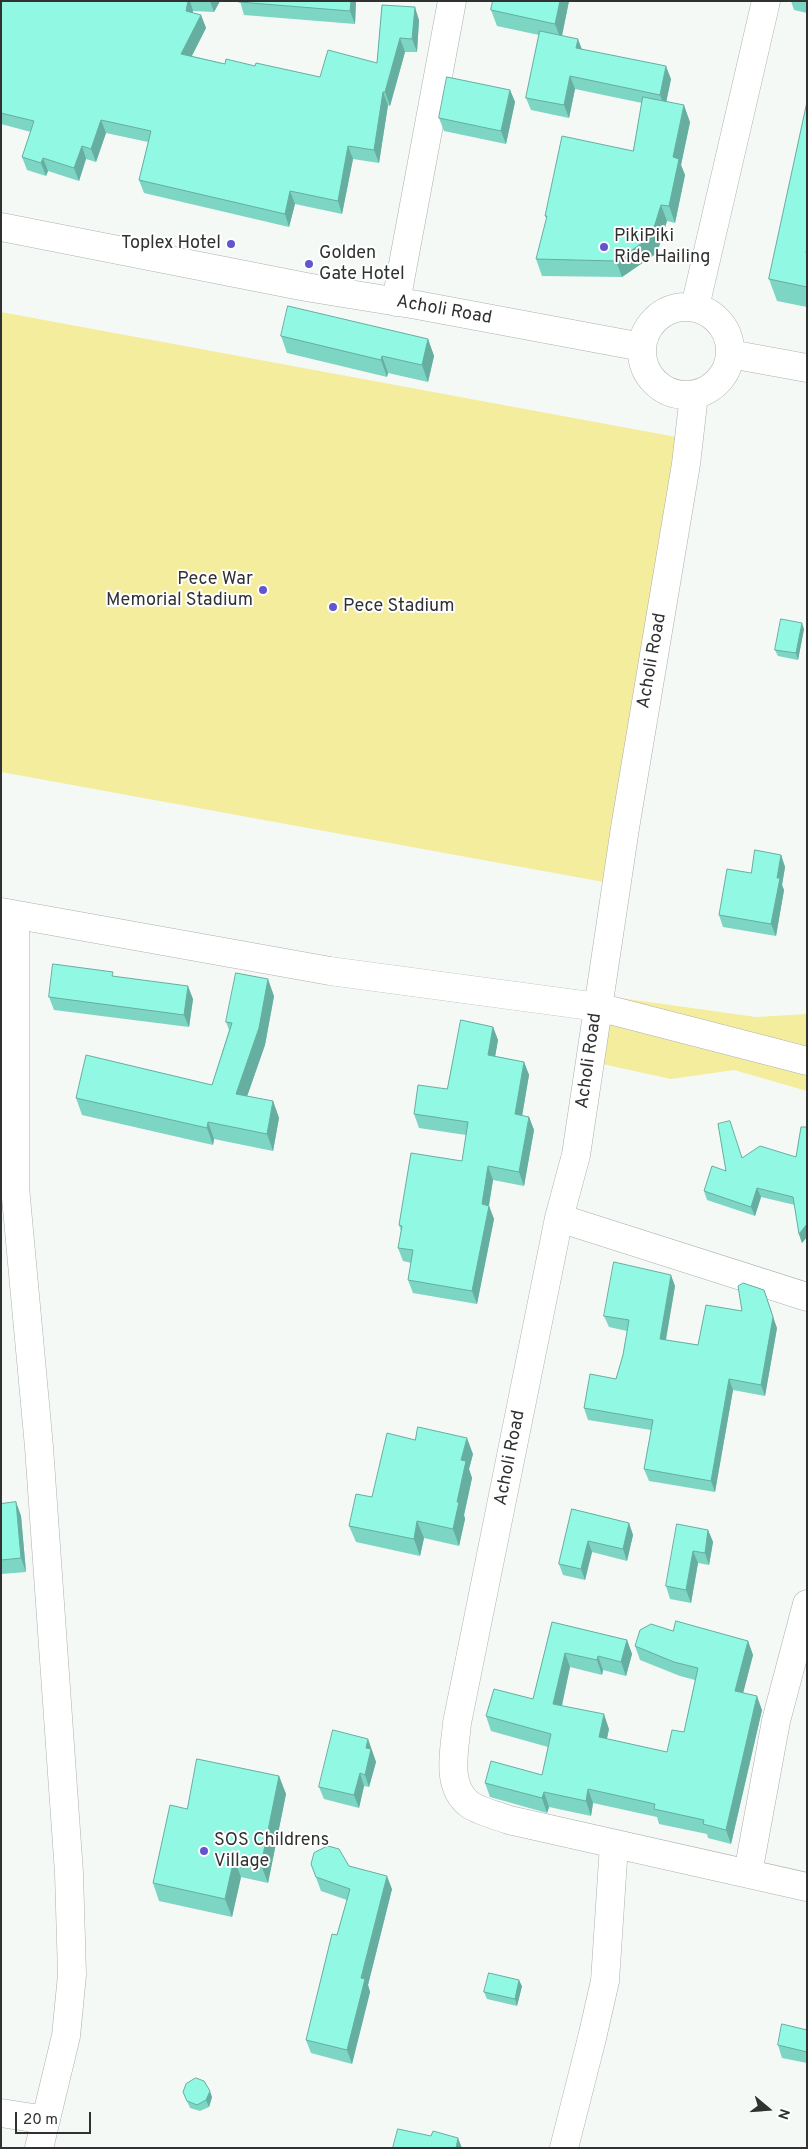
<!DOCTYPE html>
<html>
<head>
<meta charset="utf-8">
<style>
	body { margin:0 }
	#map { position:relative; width:808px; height:2149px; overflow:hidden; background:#f4f9f5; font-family:Overpass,sans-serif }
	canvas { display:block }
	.frame { position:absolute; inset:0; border:2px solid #303231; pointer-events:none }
	.north { position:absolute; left:743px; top:2084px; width:50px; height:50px; -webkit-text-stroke:4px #fff; paint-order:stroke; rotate:108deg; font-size:14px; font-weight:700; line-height:20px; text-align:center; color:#303231 }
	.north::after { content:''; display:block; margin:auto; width:18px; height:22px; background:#303231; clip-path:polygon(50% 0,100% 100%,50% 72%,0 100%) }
	.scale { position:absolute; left:15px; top:2112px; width:76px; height:22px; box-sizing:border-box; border:2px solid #303231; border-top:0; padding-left:6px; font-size:15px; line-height:18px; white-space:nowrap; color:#303231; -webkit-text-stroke:4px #fff; paint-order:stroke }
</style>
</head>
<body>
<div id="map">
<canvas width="808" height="2149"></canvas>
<div class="frame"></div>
<div class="north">N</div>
<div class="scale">20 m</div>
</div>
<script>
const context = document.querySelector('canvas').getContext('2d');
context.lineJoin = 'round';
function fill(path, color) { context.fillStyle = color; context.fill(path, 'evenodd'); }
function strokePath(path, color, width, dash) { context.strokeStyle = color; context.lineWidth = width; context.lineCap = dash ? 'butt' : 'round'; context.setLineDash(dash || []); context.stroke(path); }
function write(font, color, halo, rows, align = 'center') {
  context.font = font + ' Overpass,sans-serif'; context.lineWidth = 4; context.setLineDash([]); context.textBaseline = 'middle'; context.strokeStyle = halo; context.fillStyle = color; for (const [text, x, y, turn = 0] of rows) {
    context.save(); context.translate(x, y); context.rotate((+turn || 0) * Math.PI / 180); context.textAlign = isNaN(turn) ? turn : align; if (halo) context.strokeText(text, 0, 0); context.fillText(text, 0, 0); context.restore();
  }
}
const green = new Path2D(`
	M1,312L698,441L609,883L1,772Z
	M606,996L756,1017L807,1014V1091L734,1070L671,1079L593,1062Z`);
const minor = new Path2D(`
	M1,227L306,287L417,305L642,347
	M396,302L452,1
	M642 351a44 44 0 1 1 88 0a44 44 0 1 1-88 0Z
	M695,307L766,1
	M730,354L807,368
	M694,395L686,464L625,828L576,1155L559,1218L457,1723C455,1749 445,1785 469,1804C478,1811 499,1816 509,1820L807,1887
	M1,912L330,971L598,1007L807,1061
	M15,916V1187L39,1447L69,1873L72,1975L66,2036L39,2148
	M559,1218L807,1297
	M748,1873L776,1721L807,1604
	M1,2113L46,2120
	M564,2148L592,2038L605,1981L614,1845`);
const wall = new Path2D(`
	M1,1H220L214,12L193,11V13L201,15L206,28L192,56L225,64L255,66L320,77L377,63L382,5L419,20L417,52H405L390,106L388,105L379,163L353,159L342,214L295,204L289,227L144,193L139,180L148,142L106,133L96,162L86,159L79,181L48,171L46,176L27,170L22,157L31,132L1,124Z
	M240,1H356L355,24L244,15Z
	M493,1H569L562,36L581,49L671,79L666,102L690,122L681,165L685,175L675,223L667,221L657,253L622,277L542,276L536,259L547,219L545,216L633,151L642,103L575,89L569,118L531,110L526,98L539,35L497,26L491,10Z
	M791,1H807V13L794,10Z
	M510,90L515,102L506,144L444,131L439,118Z
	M807,102V307L777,301L769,279Z
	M281,336L428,339L434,356L428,382L388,373L387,377L287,353Z
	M804,629L798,660L778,656L775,650Z
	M781,855L785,867L782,885L784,890L776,936L723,927L719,915L751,873Z
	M114,977L193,999L189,1027L54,1010L49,997Z
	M274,996L265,1045L247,1096L273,1101L279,1118L273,1151L214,1139L213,1145L82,1115L76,1098L212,1085L229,1030L226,1022Z
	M493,1027L498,1040L495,1056L524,1062L529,1075L522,1116L529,1117L534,1130L524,1186L493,1180L489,1206L494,1219L477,1304L413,1293L408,1280L411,1263L403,1261L398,1248L401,1231L399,1225L462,1161L466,1135L419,1128L414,1114L447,1089Z
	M807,1127V1237L802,1243L799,1234L795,1205L761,1197L755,1216L707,1200L704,1191L726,1171L742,1157H796Z
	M675,1286L666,1340L698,1345L777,1328L765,1396L733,1390L715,1492L649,1481L644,1469L651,1430L588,1420L584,1408L616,1379L623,1355L627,1331L609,1327L604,1316Z
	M473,1454L469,1469L472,1478L464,1515L465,1519L459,1546L424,1538L420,1556L356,1542L349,1526L372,1497Z
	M16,1502L21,1516L26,1572L1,1574V1504Z
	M572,1509L629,1523L633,1535L627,1561L592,1552L585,1580L563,1575L559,1564Z
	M708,1530L713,1542L709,1565L698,1563L691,1603L670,1599L666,1586Z
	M552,1622L627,1640L632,1654L626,1676L603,1670L602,1675L570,1667L562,1706L609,1729L607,1739L667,1752L684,1732L695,1680L680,1676L640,1660L635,1646L673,1631L748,1641L753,1655L743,1693L762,1710L731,1844L708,1838L707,1834L659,1824L657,1817L593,1803L591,1816L549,1807L547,1813L490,1797L485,1783L542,1775L548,1747L491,1731L486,1716L533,1699Z
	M368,1739L376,1762L369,1787L364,1786L359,1808L324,1799L319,1787Z
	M279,1776L286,1794L268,1883L241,1877L232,1917L159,1901L153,1883L187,1809Z
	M311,1864L349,1866L392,1889L368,1985L370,1992L352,2064L311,2053L306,2040L337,1935L347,1900L321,1891Z
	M522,1986L517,2006L487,1999L484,1992Z
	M807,2030V2063L782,2058L778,2045Z
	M183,2092L212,2097L209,2107L200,2111L190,2108Z`);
const shadedWall = new Path2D(`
	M188,1H190L193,11L191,24L186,11Z
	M210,1H220L214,12Z
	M351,1H356L355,24L350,11Z
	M560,1H569L561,40L555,24Z
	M415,7L419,20L417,52L412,39Z
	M201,15L206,28L186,67L181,54Z
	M400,38L405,52L390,106L385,92Z
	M578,39L583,52L576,48Z
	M666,66L671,79L665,108L660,95Z
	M570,76L575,89L569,118L564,105Z
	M510,90L515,102L506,144L501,131Z
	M383,92L388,105L379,163L374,150Z
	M684,105L690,122L681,165L685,175L675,223L669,206L673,157Z
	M101,120L106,133L96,162L91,149Z
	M82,146L86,159L79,181L74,168Z
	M348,146L353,159L342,214L338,201Z
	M43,158L48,171L46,176L41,163Z
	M290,191L295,204L289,227L285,214Z
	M661,205L667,221L657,253L622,277L616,261Z
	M428,339L434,356L428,382L422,365Z
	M382,356L388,373L387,377L381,360Z
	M802,623L804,629L798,660L796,653Z
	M781,855L785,867L782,885L784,890L776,936L771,924L777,878Z
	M268,979L274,996L265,1045L242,1111L236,1094Z
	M188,986L193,999L189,1027L184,1015Z
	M493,1027L498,1040L493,1069L488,1055Z
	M524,1062L529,1075L520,1128L515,1114Z
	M273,1101L279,1118L273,1151L267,1134Z
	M529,1117L534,1130L524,1186L519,1172Z
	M208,1122L214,1139L213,1145L207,1128Z
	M488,1166L493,1180L488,1210L489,1206L494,1219L477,1304L472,1291L482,1204Z
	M757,1188L761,1197L755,1216L751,1207Z
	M807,1224V1237L802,1243L799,1234Z
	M671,1275L675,1286L664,1350L660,1339Z
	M764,1290L777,1328L765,1396L761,1385Z
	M729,1379L733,1390L715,1492L711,1481Z
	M467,1438L473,1454L469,1469L472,1478L464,1515L465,1519L459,1546L453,1529L457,1502L461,1460Z
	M16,1502L21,1516L26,1572L21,1558Z
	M417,1521L424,1538L420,1556L414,1539Z
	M629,1523L633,1535L627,1561L623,1549Z
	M708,1530L713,1542L709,1565L705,1553Z
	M588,1541L592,1552L585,1580L581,1569Z
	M693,1551L698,1563L691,1603L686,1590Z
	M627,1640L632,1654L626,1676L621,1662Z
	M748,1641L753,1655L740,1705L735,1691Z
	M565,1653L570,1667L559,1718L553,1704Z
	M598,1656L603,1670L602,1675L597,1660Z
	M757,1696L762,1710L731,1844L726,1830Z
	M604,1714L609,1729L604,1751L599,1737Z
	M368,1739L376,1762L369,1787L365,1775L366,1748Z
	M360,1773L364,1786L359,1808L354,1795Z
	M279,1776L286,1794L268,1883L261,1865Z
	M588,1789L593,1803L591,1816L586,1801Z
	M544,1792L549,1807L547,1813L542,1798Z
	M234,1859L241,1877L232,1917L225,1899Z
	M387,1876L392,1889L368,1985L370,1992L352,2064L347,2050L361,1978Z
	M519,1980L522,1986L517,2006L515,1999Z
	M210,2091L212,2097L209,2107L206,2100Z
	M458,2138L462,2148H456Z`);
const building = new Path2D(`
	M1,1H188L186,11L201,15L181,54L225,64L226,59L255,66L256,63L320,77L328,50L377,63L382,5L415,7L412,39L400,38L385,92H383L374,150L348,146L338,201L290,191L285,214L139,180L151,131L101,120L91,149L82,146L74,168L43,158L41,163L22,157L34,121L1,113Z
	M240,1H351L350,11L239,2Z
	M493,1H560L555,24L491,10Z
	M540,31L578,39L576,48L666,66L660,95L570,76L564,105L526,98Z
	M447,77L510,90L501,131L439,118Z
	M643,97L684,105L673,157L679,159L669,206L661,205L651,237L616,261L536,259L547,216H545L562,136L633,151Z
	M807,102V247L806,253H807V287L769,279Z
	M288,306L428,339L422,365L382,356L381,360L281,336Z
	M781,619L802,623L796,653L775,650Z
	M755,850L781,855L777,878H780L771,924L719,915L727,869L751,873Z
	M53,964L113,972L112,976L188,986L184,1015L49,997Z
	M236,973L268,979L259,1028L236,1094L273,1101L267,1134L208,1122L207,1128L76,1098L86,1055L212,1085L232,1023L226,1022Z
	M461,1020L493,1027L488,1055L524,1062L515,1114L529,1117L519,1172L488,1166L482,1204L489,1206L472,1291L408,1280L413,1250L398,1248L402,1226L399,1225L411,1153L462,1161L468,1122L414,1114L418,1085L447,1089Z
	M730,1121L742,1158L760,1146L796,1157L801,1127H807V1224L799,1234L793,1197L757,1188L751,1207L704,1191L712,1166L726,1171L718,1124Z
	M614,1262L671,1275L660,1339L698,1345L706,1305L742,1311L738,1286L743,1283L764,1290L773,1317L761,1385L729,1379L711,1481L644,1469L653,1420L584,1408L590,1374L616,1379L623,1355L629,1320L604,1316Z
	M418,1427L467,1438L461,1460L466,1461L457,1502H459L453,1529L417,1521L414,1539L349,1526L356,1494L372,1497L387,1433L415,1440Z
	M16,1502L21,1558L1,1560V1504Z
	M572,1509L629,1523L623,1549L588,1541L581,1569L559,1564Z
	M677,1524L708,1530L705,1553L693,1551L686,1590L666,1586Z
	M676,1621L748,1641L735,1691L757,1696L726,1830L703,1824L704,1820L654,1809L655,1804L588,1789L586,1801L544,1792L542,1798L485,1783L491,1761L542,1775L551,1734L486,1716L494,1689L533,1699L552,1622L627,1640L621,1662L598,1656L597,1660L565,1653L553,1704L604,1714L599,1737L667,1752L672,1730L684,1732L698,1668L674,1662L635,1646L640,1630L651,1624L673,1631Z
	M333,1730L368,1739L366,1748L371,1749L365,1775L360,1773L354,1795L319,1787Z
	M197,1759L279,1776L261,1865L234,1859L225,1899L153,1883L170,1805L187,1809Z
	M328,1846L339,1849L349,1866L387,1876L361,1978L365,1979L347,2050L306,2040L332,1934L337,1935L350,1889L316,1877L311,1864L314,1853Z
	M489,1973L519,1980L515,1999L484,1992Z
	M782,2024L807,2030V2052L778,2045Z
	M196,2078L204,2081L210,2091L206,2100L197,2105L187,2101L183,2092L186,2084Z
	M398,2129L431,2136L433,2131L458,2138L456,2148H393Z`);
const markers = [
	[231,244,5,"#6255ce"],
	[604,247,5,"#6255ce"],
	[309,264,5,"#6255ce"],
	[263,590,5,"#6255ce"],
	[333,607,5,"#6255ce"],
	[204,1851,5,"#6255ce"]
];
const poiNames = [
	["PikiPiki",614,237],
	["Ride Hailing",614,258],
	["Toplex Hotel",221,244,"right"],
	["Golden",319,254],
	["Gate Hotel",319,275],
	["Pece War",253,580,"right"],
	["Memorial Stadium",253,601,"right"],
	["Pece Stadium",343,607],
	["SOS Childrens",214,1841],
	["Village",214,1862]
];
const streetNames = [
	["Acholi Road",444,311,10],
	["Acholi Road",653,661,-80],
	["Acholi Road",590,1061,-82],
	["Acholi Road",511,1458,-79]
];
fill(green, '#f4ed9e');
strokePath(minor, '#adb1ae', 29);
strokePath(minor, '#fff', 28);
fill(wall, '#7dd5c4');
fill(shadedWall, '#66aea0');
fill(building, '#91f8e4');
strokePath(building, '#66aea0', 1);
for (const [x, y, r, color] of markers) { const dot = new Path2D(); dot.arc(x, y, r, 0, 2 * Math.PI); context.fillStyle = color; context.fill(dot); strokePath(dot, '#fff', 2); }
write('18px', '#303231', '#fff', poiNames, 'left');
write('18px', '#303231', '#fff', streetNames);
</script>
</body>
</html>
